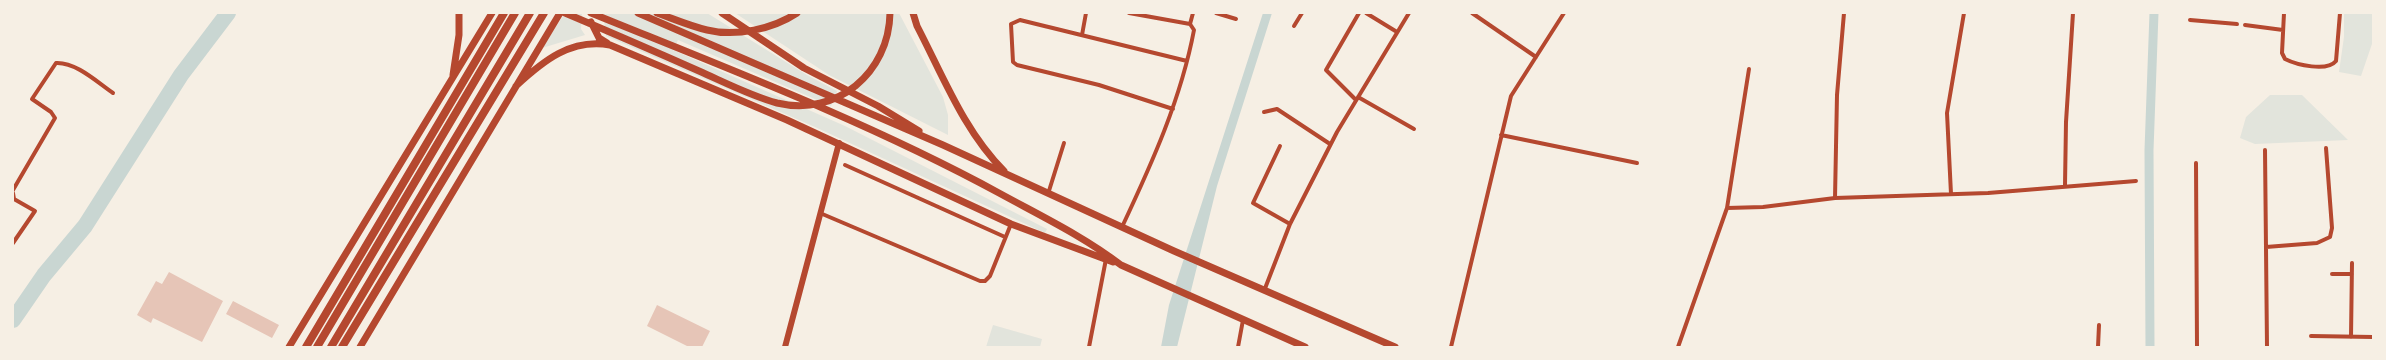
<!DOCTYPE html>
<html>
<head>
<meta charset="utf-8">
<style>
	body { margin:0 }
	#map { position:relative; width:2386px; height:360px; overflow:hidden; background:#f6efe4; font-family:Commissioner,sans-serif }
	canvas { display:block }
	.frame { position:absolute; inset:0; border:14px solid #f6efe4; pointer-events:none }
</style>
</head>
<body>
<div id="map">
<canvas width="2386" height="360"></canvas>
<div class="frame"></div>
</div>
<script>
const context = document.querySelector('canvas').getContext('2d');
context.lineJoin = 'round';
function fill(path, color) { context.fillStyle = color; context.fill(path, 'evenodd'); }
function strokePath(path, color, width, dash) { context.strokeStyle = color; context.lineWidth = width; context.lineCap = dash ? 'butt' : 'round'; context.setLineDash(dash || []); context.stroke(path); }
const green = new Path2D(`
	M565,13H582L581,29L585,35L542,48Z
	M603,13H707L807,75L837,91L831,106L678,40L673,50L845,126L1047,229L1045,233L815,127L606,36Z
	M735,13H899L943,97L948,115V135L829,75Z
	M2344,13H2373V41L2361,76L2339,72L2344,37Z
	M2270,95H2302L2348,140L2255,144L2240,138L2246,117Z
	M993,325L1042,339L1040,347H986Z`);
const water = new Path2D(`
	M1263,13H1272L1217,186L1177,347H1161L1169,305Z`);
const canal = new Path2D(`
	M2150,347L2149,150L2154,13`);
const river = new Path2D(`
	M13,320L44,275L85,226L181,75L228,13`);
const building = new Path2D(`
	M169,272L223,301L202,342L153,318L151,323L137,315L156,281L162,284Z
	M233,301L279,325L272,338L226,314Z
	M657,305L710,331L702,347H689L647,326Z`);
const minor = new Path2D(`
	M1216,13L1236,19
	M1366,13L1397,32
	M1472,13L1536,57
	M2284,13L2282,53L2285,59C2297,65 2327,72 2336,61L2340,13
	M2190,20L2237,24
	M1190,24L1193,13
	M2245,25L2283,30
	M1294,26L1302,13
	M1082,35L1086,13
	M1358,97L1414,129
	M1356,100L1326,70L1359,13
	M1173,109L1099,85L1017,65L1013,62L1011,24L1020,20L1187,61
	M1264,112L1277,109L1330,144
	M1501,135L1637,163
	M1280,146L1253,203L1290,224
	M2265,150L2267,347
	M2196,163L2197,347
	M845,165L1005,237
	M2065,185L2066,122L2073,13
	M13,190L55,118L51,112L32,99L56,63C76,62 97,82 113,93
	M13,193L14,199L35,211L13,243
	M1048,194L1064,143
	M1951,194L1947,113L1964,13
	M1835,198L1837,95L1844,13
	M1727,208L1749,69
	M820,213L980,281H985L990,276L1011,224
	M1122,227C1152,163 1181,99 1194,30L1190,24L1129,13
	M2266,247L2317,243L2330,237L2332,228L2326,148
	M2332,274H2352
	M1264,291L1290,224L1337,132L1409,13
	M2311,336L2373,337
	M2351,337L2352,263
	M1089,347L1106,259
	M1238,347L1243,320
	M1451,347L1511,96L1564,13
	M1678,347L1727,208L1763,207L1835,198L1988,193L2136,181
	M2098,347L2099,325`);
const tertiary = new Path2D(`
	M785,347L839,143`);
const secondary = new Path2D(`
	M565,13C610,32 654,51 699,71C724,82 751,96 777,103C837,117 889,73 890,13
	M591,13C729,69 868,122 999,193C1041,216 1083,236 1121,265L1305,347
	M638,13L943,145L1174,251L1395,347
	M657,13C674,19 690,26 707,30C736,37 773,29 797,13
	M722,13L804,68L878,106L919,131
	M913,13L917,26C943,76 964,131 1004,171
	M591,22L599,38L607,43
	M453,75L459,35V13
	M516,86C543,61 571,38 610,45L787,120L1011,224L1113,262
	M289,347L492,13
	M360,347L560,13`);
const primary = new Path2D(`
	M317,347L515,13
	M331,347L530,13`);
const trunk = new Path2D(`
	M306,347L504,13
	M342,347L544,13`);
fill(green, '#e2e4dc');
fill(water, '#c9d6d2');
strokePath(canal, '#c9d6d2', 9);
strokePath(river, '#c9d6d2', 16);
fill(building, '#e6c5b7');
strokePath(minor, '#b5482f', 4);
strokePath(tertiary, '#b5482f', 6);
strokePath(secondary, '#b5482f', 7);
strokePath(primary, '#b5482f', 8);
strokePath(trunk, '#b5482f', 8);
</script>
</body>
</html>
